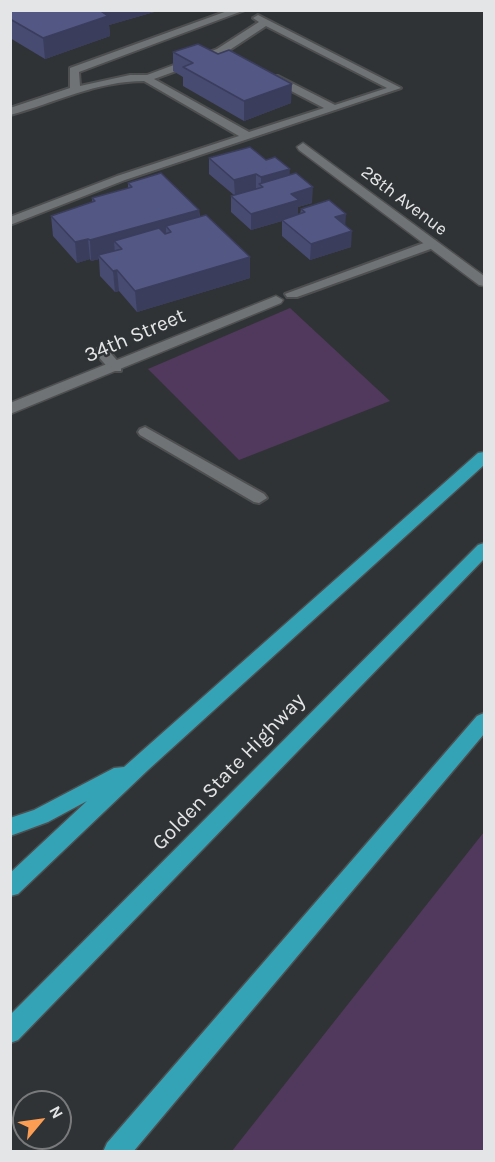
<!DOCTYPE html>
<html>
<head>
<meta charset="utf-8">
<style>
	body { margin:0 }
	#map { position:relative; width:495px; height:1162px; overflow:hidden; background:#303335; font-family:Karla,sans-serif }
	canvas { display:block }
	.frame { position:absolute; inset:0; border:12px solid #e3e5e6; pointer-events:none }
	.north { position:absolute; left:12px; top:1090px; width:60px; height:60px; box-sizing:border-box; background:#303335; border:2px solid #787a7c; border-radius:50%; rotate:61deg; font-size:16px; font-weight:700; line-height:24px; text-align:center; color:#e3e5e6 }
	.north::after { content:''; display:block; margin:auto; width:21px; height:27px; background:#fc9d54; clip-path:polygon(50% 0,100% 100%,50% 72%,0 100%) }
</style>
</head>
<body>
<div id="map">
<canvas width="495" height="1162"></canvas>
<div class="frame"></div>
<div class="north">N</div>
</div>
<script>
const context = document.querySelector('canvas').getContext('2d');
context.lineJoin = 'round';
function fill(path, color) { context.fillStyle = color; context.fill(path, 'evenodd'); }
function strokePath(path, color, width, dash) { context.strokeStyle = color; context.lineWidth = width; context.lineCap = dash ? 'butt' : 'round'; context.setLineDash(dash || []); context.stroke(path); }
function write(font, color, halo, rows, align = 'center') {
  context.font = font + ' Karla,sans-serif'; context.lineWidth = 5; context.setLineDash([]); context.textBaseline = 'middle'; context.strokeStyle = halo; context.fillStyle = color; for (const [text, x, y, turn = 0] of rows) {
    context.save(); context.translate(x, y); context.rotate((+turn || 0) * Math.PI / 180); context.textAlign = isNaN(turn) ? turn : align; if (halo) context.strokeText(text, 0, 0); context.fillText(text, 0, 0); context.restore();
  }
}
const green = new Path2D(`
	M290,308L390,401L239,460L148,369Z
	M484,832V1151H232Z`);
const lane = new Path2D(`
	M230,10H245L79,72L80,86L130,75H147L217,49L259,22L253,18L258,15L401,88L125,180L10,225V217L117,176L239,136L144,81C97,81 54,103 10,115V108L70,88V68ZM266,26L387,88L335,105L278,76H270V80L324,108L249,132L154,79L220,55L233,57L234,55L228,51Z
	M432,240L436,241V247L297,297H287L285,294Z
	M102,348L107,349L121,365V371H111L97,355V349Z
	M145,427L264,494L267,498L259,503L254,502L140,435L138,432L140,429Z`);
const street = new Path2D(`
	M303,143L484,276V286L479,285L299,150L297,147Z
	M276,296L283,300L281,303L10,414V403Z`);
const highway = new Path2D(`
	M484,452V465L148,770L18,894L10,896V873L87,801L48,822L10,836V818L34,810L114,768L124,767L478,453Z
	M484,543V559L18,1040L10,1043V1015L478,545Z
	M484,713V734L133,1152H103L107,1143L477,716Z`);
const wall = new Path2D(`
	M10,10H161L109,25L110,36L45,59L10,38Z
	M173,52L291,103L244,121L183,86V77L173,71Z
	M209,158L266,160L290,175L312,203L298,207V214H300L301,209L346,226L351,247L310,260L282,236V221L251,230L231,212V196L234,195L209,174Z
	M128,183L199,210L200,217L250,257V278L137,312L119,291L115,292L100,276L99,259L91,261L90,259L77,263L53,236L51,216L92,202V198L128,188Z`);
const shadedWall = new Path2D(`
	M95,10H161L109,25L110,36L45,59L43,38Z
	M292,84L291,103L244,121V101Z
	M290,169L289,185H261V177Z
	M256,174V189L235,196L234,180Z
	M313,187L312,203L298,207V216L282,220V221L251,230V214L291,194Z
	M199,210L200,230L171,232L166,226V240L122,249L114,241L115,254L98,255L99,259L91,261L90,240Z
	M346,214L345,230L335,217Z
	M352,231L351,247L310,260L311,244Z
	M88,239L90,259L77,263L75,242Z
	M250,257V278L137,312L135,291Z
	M117,270L119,291L115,292L113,271Z`);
const building = new Path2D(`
	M10,10H99L108,16L43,38L10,19Z
	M198,44L218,54L229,50L292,84L244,101L183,67L193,63L173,52Z
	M250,147L266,160L275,157L290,169L261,177L256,174L234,180L209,158Z
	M161,173L199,210L90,240L88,239L75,242L51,216L95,201L92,198L132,187L128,183Z
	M296,173L313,187L291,194L299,200L251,214L231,196L263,187L259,184Z
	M329,200L346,214L335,217L352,231L311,244L282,220L305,212L301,209Z
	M206,215L250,257L135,291L117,270L113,271L98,255L122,249L114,241L159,228L165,234L171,232L166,226Z`);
const farStreetnames = [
	["28th Avenue",404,201,37]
];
const streetNames = [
	["34th Street",135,336,-23],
	["Golden State Highway",229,772,-46]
];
fill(green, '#50395c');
strokePath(lane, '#4d4f51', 4);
strokePath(street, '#4d4f51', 3);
strokePath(highway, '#4d4f51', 3);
fill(lane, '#707375');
fill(street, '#707375');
fill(highway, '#35a3b6');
fill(wall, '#474b71');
fill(shadedWall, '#3a3d5c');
fill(building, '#535783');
strokePath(building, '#3a3d5c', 1.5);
write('18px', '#e3e5e6', '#303335', farStreetnames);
write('21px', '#e3e5e6', '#303335', streetNames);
</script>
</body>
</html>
